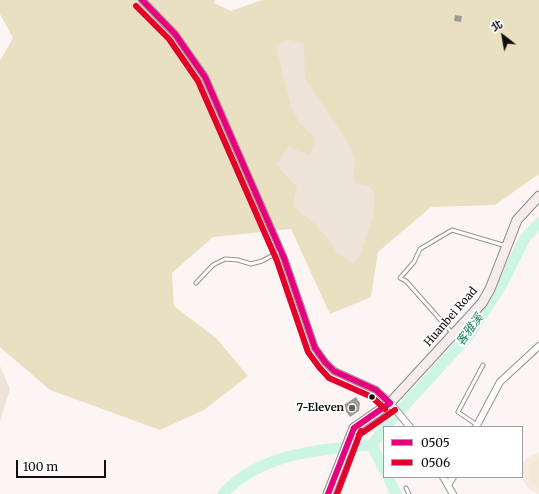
<!DOCTYPE html>
<html>
<head>
<meta charset="utf-8">
<style>
	body { margin:0 }
	#map { position:relative; width:539px; height:494px; overflow:hidden; background:#fcf5f4; font-family:Merriweather,"Noto Sans TC",serif }
	canvas { display:block }
	.legend { position:absolute; left:383px; top:426px; width:140px; height:52px; box-sizing:border-box; background:#fff; border:1px solid #9f9f9f; margin:0; padding:5px 7px; list-style:none; font-size:12px; color:#0f0f0f }
	.legend li { display:flex; align-items:center; gap:8px; height:20px }
	.legend b { width:20px; border:1px solid #9f9f9f }
	.north { position:absolute; left:483px; top:16px; width:40px; height:40px; -webkit-text-stroke:3px #fff; paint-order:stroke; rotate:329deg; font-size:11px; font-weight:700; line-height:16px; text-align:center; color:#0f0f0f }
	.north::after { content:''; display:block; margin:auto; width:14px; height:18px; background:#0f0f0f; clip-path:polygon(50% 0,100% 100%,50% 72%,0 100%) }
	.scale { position:absolute; left:16px; top:460px; width:90px; height:18px; box-sizing:border-box; border:2px solid #0f0f0f; border-top:0; padding-left:5px; font-size:12px; line-height:14px; white-space:nowrap; color:#0f0f0f; -webkit-text-stroke:3px #fff; paint-order:stroke }
</style>
</head>
<body>
<div id="map">
<canvas width="539" height="494"></canvas>
<ul class="legend">
<li><b style="height:5px;background:#e5007d"></b>0505</li>
<li><b style="height:5px;background:#e4002b"></b>0506</li>
</ul>
<div class="north">北</div>
<div class="scale">100 m</div>
</div>
<script>
const context = document.querySelector('canvas').getContext('2d');
context.lineJoin = 'round';
function fill(path, color) { context.fillStyle = color; context.fill(path, 'evenodd'); }
function strokePath(path, color, width, dash) { context.strokeStyle = color; context.lineWidth = width; context.lineCap = dash ? 'butt' : 'round'; context.setLineDash(dash || []); context.stroke(path); }
function write(font, color, halo, rows, align = 'center') {
  context.font = font + ' Merriweather,"Noto Sans TC",serif'; context.lineWidth = 4; context.setLineDash([]); context.textBaseline = 'middle'; context.strokeStyle = halo; context.fillStyle = color; for (const [text, x, y, turn = 0] of rows) {
    context.save(); context.translate(x, y); context.rotate((+turn || 0) * Math.PI / 180); context.textAlign = isNaN(turn) ? turn : align; if (halo) context.strokeText(text, 0, 0); context.fillText(text, 0, 0); context.restore();
  }
}
const green = new Path2D(`
	M539,458V489C528,485 529,474 529,464Z`);
const forest = new Path2D(`
	M0,0H215L214,3L231,11L262,0H539V174L495,205L431,207L378,252L371,297L330,314L291,229L213,237L172,273L174,306L216,338L248,376L204,410L160,430L50,390L0,347V61L13,38L0,14Z`);
const cemetery = new Path2D(`
	M288,39L304,44L305,78L348,142L355,162L353,178L355,183L369,186L375,194L373,216L360,256L353,263L337,253L328,239L314,223L298,211L293,205L297,187L276,165L289,147L310,156L316,138L300,124L291,107L276,46Z
	M0,366L10,389L0,421Z`);
const pitch = new Path2D(`
	M539,452V458L529,464C529,474 528,485 539,489V494H538C525,487 522,483 522,469C522,466 522,462 525,460C528,456 535,454 539,452Z`);
const river = new Path2D(`
	M385,427L470,334L502,284L525,238L539,223
	M372,445L384,470
	M388,477L396,494
	M223,494C262,452 319,450 372,445L384,429`);
const building = new Path2D(`
	M455,15L462,16L461,22L454,21Z
	M356,397L360,403L359,411L350,417L342,406Z`);
const lane = new Path2D(`
	M196,283L213,265L225,259L238,260L251,264L262,261L281,251
	M453,334L406,281L400,278L414,262L420,249L452,230L506,246
	M477,425L458,412L483,365
	M406,488L409,494`);
const street = new Path2D(`
	M142,0L175,34L205,77L284,258L315,348L325,362L334,371L376,390L390,403L410,427
	M476,427L500,382L539,346
	M443,477L453,494
	M448,485L453,477`);
const secondary = new Path2D(`
	M328,494L354,428L390,403L482,303L490,289L517,220L539,196`);
const bus1 = new Path2D(`
	M142,0L175,34L205,77L284,258L315,348L325,362L334,371L376,390L390,403
	M354,428L390,403
	M328,494L354,428`);
const bus2 = new Path2D(`
	M136,6L169,39L198,81L277,261L308,352L319,367L329,378L372,397L385,409
	M359,435L395,410
	M337,494L361,431`);
const markers = [
	[372,397,3.5,"#0f0f0f"],
	[352,408,4,"#62605f"]
];
const streetNames = [
	["Huanbei Road",451,317,-49]
];
const poiNames = [
	["7-Eleven",344,408]
];
const waterNames = [
	["客雅溪",470,330,-53]
];
fill(green, '#f2e8d5');
fill(forest, '#e9e0c2');
fill(cemetery, '#ede3d8');
fill(pitch, '#f5ebdf');
strokePath(river, '#ccf5e6', 11);
fill(building, '#9f9a9a');
strokePath(lane, '#969392', 5);
strokePath(street, '#969392', 8);
strokePath(secondary, '#8c8989', 11);
strokePath(lane, '#fffefd', 3);
strokePath(street, '#fffefd', 6);
strokePath(secondary, '#f5eceb', 9);
strokePath(bus1, '#e5007d', 6);
strokePath(bus2, '#e4002b', 6);
for (const [x, y, r, color] of markers) { const dot = new Path2D(); dot.arc(x, y, r, 0, 2 * Math.PI); context.fillStyle = color; context.fill(dot); strokePath(dot, '#fff', 1.5); }
write('11px', '#0f0f0f', '#fff', streetNames);
write('bold 11px', '#0f0f0f', '#fff', poiNames, 'right');
write('italic 12px', '#188365', '#fff', waterNames);
</script>
</body>
</html>
